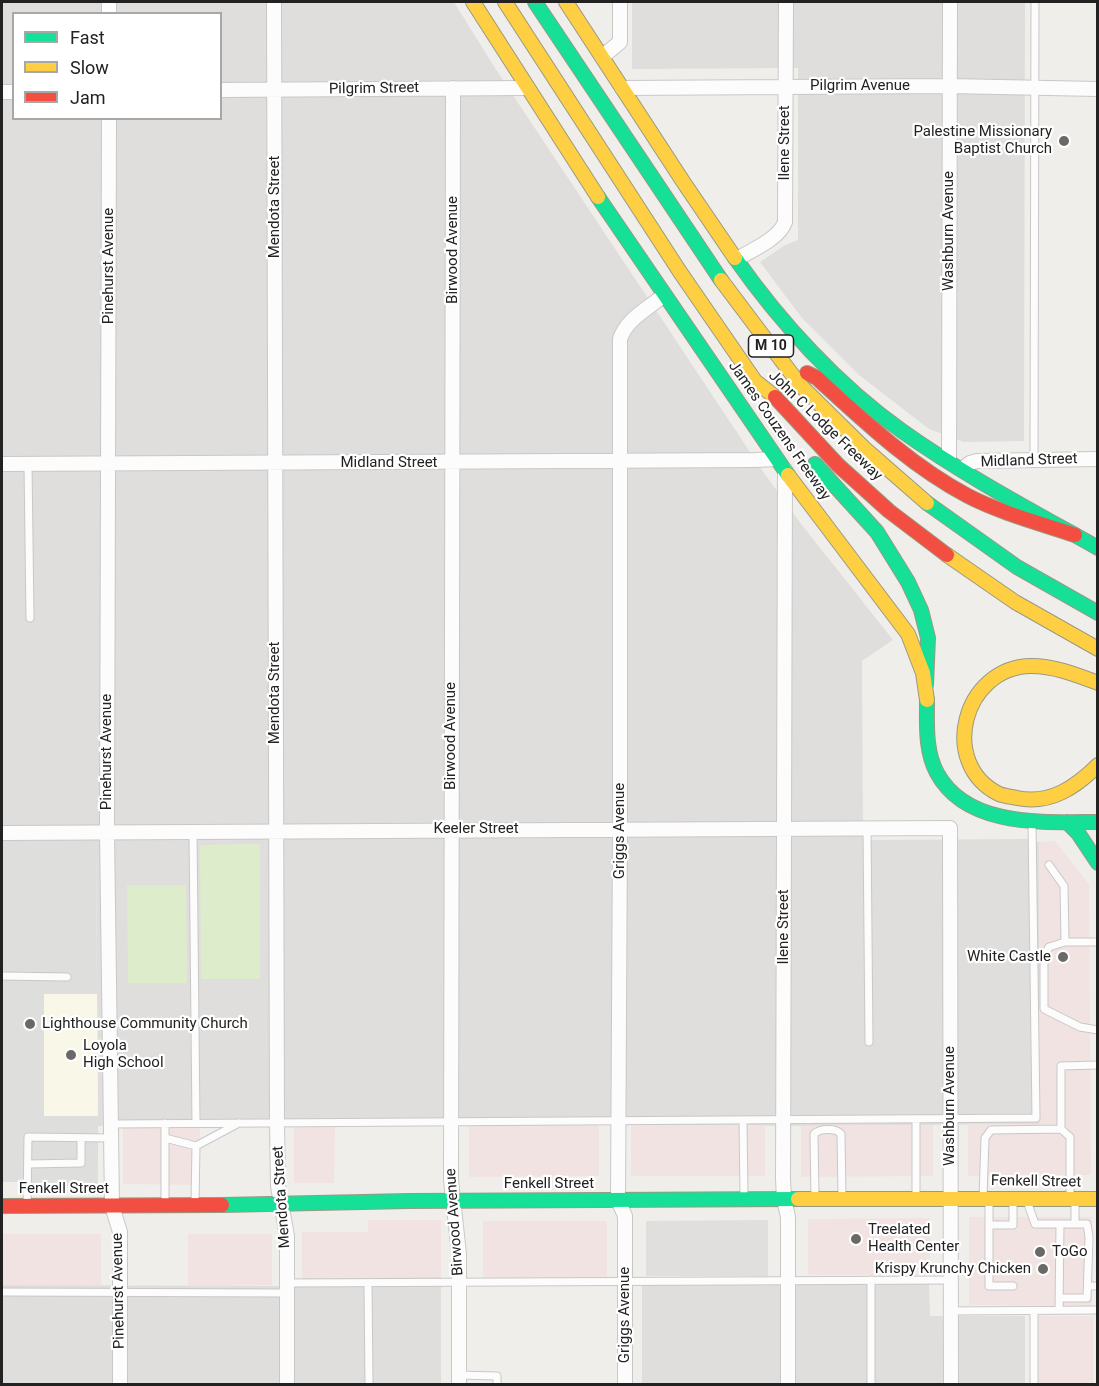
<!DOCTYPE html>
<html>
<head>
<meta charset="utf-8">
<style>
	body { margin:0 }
	#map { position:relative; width:1099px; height:1386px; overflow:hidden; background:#f0eeeb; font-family:Roboto,sans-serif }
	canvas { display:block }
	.frame { position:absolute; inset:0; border:3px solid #222; pointer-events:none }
	.legend { position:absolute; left:12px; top:12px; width:210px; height:108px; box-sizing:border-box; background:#fff; border:2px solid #a7a7a7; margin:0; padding:8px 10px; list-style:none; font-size:18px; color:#222 }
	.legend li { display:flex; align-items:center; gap:12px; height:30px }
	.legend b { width:30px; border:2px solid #a7a7a7 }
</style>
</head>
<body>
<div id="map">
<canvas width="1099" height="1386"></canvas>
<div class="frame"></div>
<ul class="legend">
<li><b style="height:8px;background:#16e098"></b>Fast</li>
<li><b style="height:8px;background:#ffcf43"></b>Slow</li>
<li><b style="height:8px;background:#f24e42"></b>Jam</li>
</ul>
</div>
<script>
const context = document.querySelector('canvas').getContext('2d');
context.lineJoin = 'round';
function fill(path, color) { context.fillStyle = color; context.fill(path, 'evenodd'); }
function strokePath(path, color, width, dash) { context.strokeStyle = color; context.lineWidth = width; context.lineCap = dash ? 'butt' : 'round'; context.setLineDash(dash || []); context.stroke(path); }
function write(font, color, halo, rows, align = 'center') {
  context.font = font + ' Roboto,sans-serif'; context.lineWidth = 4.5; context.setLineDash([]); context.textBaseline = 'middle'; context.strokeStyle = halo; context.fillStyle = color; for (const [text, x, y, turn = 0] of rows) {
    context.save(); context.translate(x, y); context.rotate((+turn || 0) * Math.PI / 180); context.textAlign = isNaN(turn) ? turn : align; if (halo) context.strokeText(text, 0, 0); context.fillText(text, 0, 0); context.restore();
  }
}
const residential = new Path2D(`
	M2,2H454L495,68L764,473L802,525L893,640L862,661L863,840L1028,839L1039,842V1124L801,1126L599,1124L262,1127L98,1126L96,843H2ZM14,14H220V118H14Z
	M632,2H1025L1024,441L964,442L929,429L859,375L802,318L760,262L785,245L798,240V68L632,69Z
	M441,1277V1384H2V1285L301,1286L302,1278Z
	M929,1283L930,1316H1025V1384H642V1284Z`);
const commercial = new Path2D(`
	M1055,841L1089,884L1091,1175L968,1176V1125L1039,1124V842Z
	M599,1124V1176L469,1177V1125Z
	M294,1125H335L334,1183H294Z
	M631,1125H765V1176H631Z
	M933,1125V1176L801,1177V1126Z
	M123,1127H200V1185L123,1184Z
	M969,1217H1092V1306L969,1305Z
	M930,1218V1274L808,1275V1219Z
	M368,1220H441V1277L302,1278V1232H368Z
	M483,1221H607V1278H483Z
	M2,1234H101V1285H2Z
	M188,1234H272V1285L188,1286Z
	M1035,1316H1093V1384H1036Z`);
const education = new Path2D(`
	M44,994H97L98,1116H44Z`);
const religious = new Path2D(`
	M2,843H96L97,994H44V1116H98V1186L28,1187L21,1182H2Z`);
const grass = new Path2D(`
	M260,844V979H201L200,845Z
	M127,885H186L187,983H128Z`);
const parking = new Path2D(`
	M768,1220V1276H646V1221Z`);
const lane = new Path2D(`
	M1034,460L1035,2
	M28,464L30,618
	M867,829L869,1042
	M193,832L196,1123
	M1049,865L1064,886L1065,942
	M1098,942H1065L1049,947L1044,956V1009L1080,1027L1098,1030
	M2,976L67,977
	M916,1119V1198
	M743,1121L744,1196
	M111,1124L1036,1118L1032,822
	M1061,1129V1066L1098,1065
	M165,1138L196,1146
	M28,1164L81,1163V1138
	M815,1198L814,1134C820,1128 836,1128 841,1134L842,1196
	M983,1198L985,1138L991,1130L1061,1129L1070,1137V1197
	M989,1201V1286H1013
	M1027,1201L1035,1224H1075V1201
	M165,1203V1123
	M195,1203L196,1146L239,1123
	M27,1205L28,1137L111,1138
	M989,1225H1013V1201
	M871,1280V1384
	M287,1283L951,1280
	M368,1283L369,1384
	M1088,1286H1098
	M2,1292L287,1293
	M1059,1298H1087L1089,1237L1087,1224H1075
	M1059,1310L1060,1224
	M951,1311L1098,1310
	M459,1375L497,1376V1384
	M1034,1384V1311`);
const street = new Path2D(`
	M109,2V14
	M274,2L277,1122L278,1186L287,1236V1384
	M602,57L620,42V2
	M453,88L451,1180L459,1254V1384
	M622,88L949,86L1098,89
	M220,90L527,88
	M2,92H14
	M109,118L107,832L112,1206L120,1232V1384
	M737,259C752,250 779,239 785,222L786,2
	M949,460L950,2
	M2,464L755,460L777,459
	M962,469L970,463L977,461L1098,459
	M785,470L783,1179L784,1199L788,1217V1384
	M2,833L950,828L951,1384
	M625,1384V1216L618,1200L620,829V339C627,318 648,309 664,295`);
const fast = new Path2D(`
	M535,2L721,280
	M598,197L788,475
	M735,258C780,322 838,386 902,431C964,475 1032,511 1098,548
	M815,464L877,532L908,582L921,610L928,638L926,685
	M927,503L1017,567L1098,613
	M927,700C927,724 925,751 937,773C967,828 1044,822 1098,822
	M1067,822L1078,833L1098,863
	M222,1205L409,1201L798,1199`);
const slow = new Path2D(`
	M473,2L598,197
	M505,2L680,272L755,381L775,397
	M566,2L684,183L735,258
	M721,280L800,385L864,448L927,503
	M788,475L908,634L923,673L927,700
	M947,555L1015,602L1098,649
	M1098,683C1077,675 1055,666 1031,666C963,667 938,764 999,794C1004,796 1012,797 1017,798C1050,805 1076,787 1098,765
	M798,1199H1098`);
const jam = new Path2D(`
	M807,373L817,378C864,421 911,466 968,496C1001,513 1039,523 1075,535
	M775,397L838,465L889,511L947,555
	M2,1206L222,1205`);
const markers = [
	[1064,141,6,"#6a6968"],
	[1063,957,6,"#6a6968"],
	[30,1024,6,"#6a6968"],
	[71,1055,6,"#6a6968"],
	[856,1239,6,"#6a6968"],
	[1040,1252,6,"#6a6968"],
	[1043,1269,6,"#6a6968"]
];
const shields = [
	[771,346,45]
];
const shieldNames = [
	["M 10",771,346]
];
const streetNames = [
	["Pilgrim Avenue",860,86],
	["Pilgrim Street",374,89,-1],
	["Ilene Street",785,143,-90],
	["Mendota Street",275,207,-90],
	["Washburn Avenue",949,231,-90],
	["Birwood Avenue",453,250,-90],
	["Pinehurst Avenue",109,266,-90],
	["John C Lodge Freeway",825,426,44],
	["James Couzens Freeway",779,431,55],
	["Midland Street",1029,461,-2],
	["Midland Street",389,463],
	["Mendota Street",275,693,-90],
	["Birwood Avenue",451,736,-90],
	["Pinehurst Avenue",107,752,-90],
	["Keeler Street",476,829],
	["Griggs Avenue",620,831,-90],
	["Ilene Street",784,927,-90],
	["Washburn Avenue",950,1106,-90],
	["Fenkell Street",1036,1182,1],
	["Fenkell Street",549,1184],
	["Fenkell Street",64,1189],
	["Mendota Street",282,1197,-94],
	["Birwood Avenue",455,1222,-94],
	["Pinehurst Avenue",119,1291,-91],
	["Griggs Avenue",625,1315,-90]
];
const poiNames = [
	["Palestine Missionary",1052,132,"right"],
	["Baptist Church",1052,149,"right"],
	["White Castle",1051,957,"right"],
	["Lighthouse Community Church",42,1024],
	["Loyola",83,1046],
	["High School",83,1063],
	["Treelated",868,1230],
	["Health Center",868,1247],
	["ToGo",1052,1252],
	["Krispy Krunchy Chicken",1031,1269,"right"]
];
fill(residential, '#dfdedc');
fill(commercial, '#f1e3e1');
fill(education, '#f8f7e8');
fill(religious, '#dededc');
fill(grass, '#ddeccb');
fill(parking, '#e0dfde');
strokePath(lane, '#c9c8c7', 9);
strokePath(street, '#c9c8c7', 16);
strokePath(fast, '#999a82', 16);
strokePath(slow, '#999a82', 16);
strokePath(jam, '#999a82', 16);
strokePath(lane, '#fdfcfc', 7);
strokePath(street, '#fdfcfc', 14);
strokePath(fast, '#16e098', 14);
strokePath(slow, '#ffcf43', 14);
strokePath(jam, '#f24e42', 14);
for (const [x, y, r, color] of markers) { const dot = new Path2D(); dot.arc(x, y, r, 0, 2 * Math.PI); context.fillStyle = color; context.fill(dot); strokePath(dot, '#fff', 2); }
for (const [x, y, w] of shields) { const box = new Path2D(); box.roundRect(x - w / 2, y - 11, w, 22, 4.5); context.fillStyle = '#fff'; context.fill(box); strokePath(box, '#222', 1.5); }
write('bold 14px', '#222', null, shieldNames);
write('15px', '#222', '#fff', streetNames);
write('15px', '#222', '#fff', poiNames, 'left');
</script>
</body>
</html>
